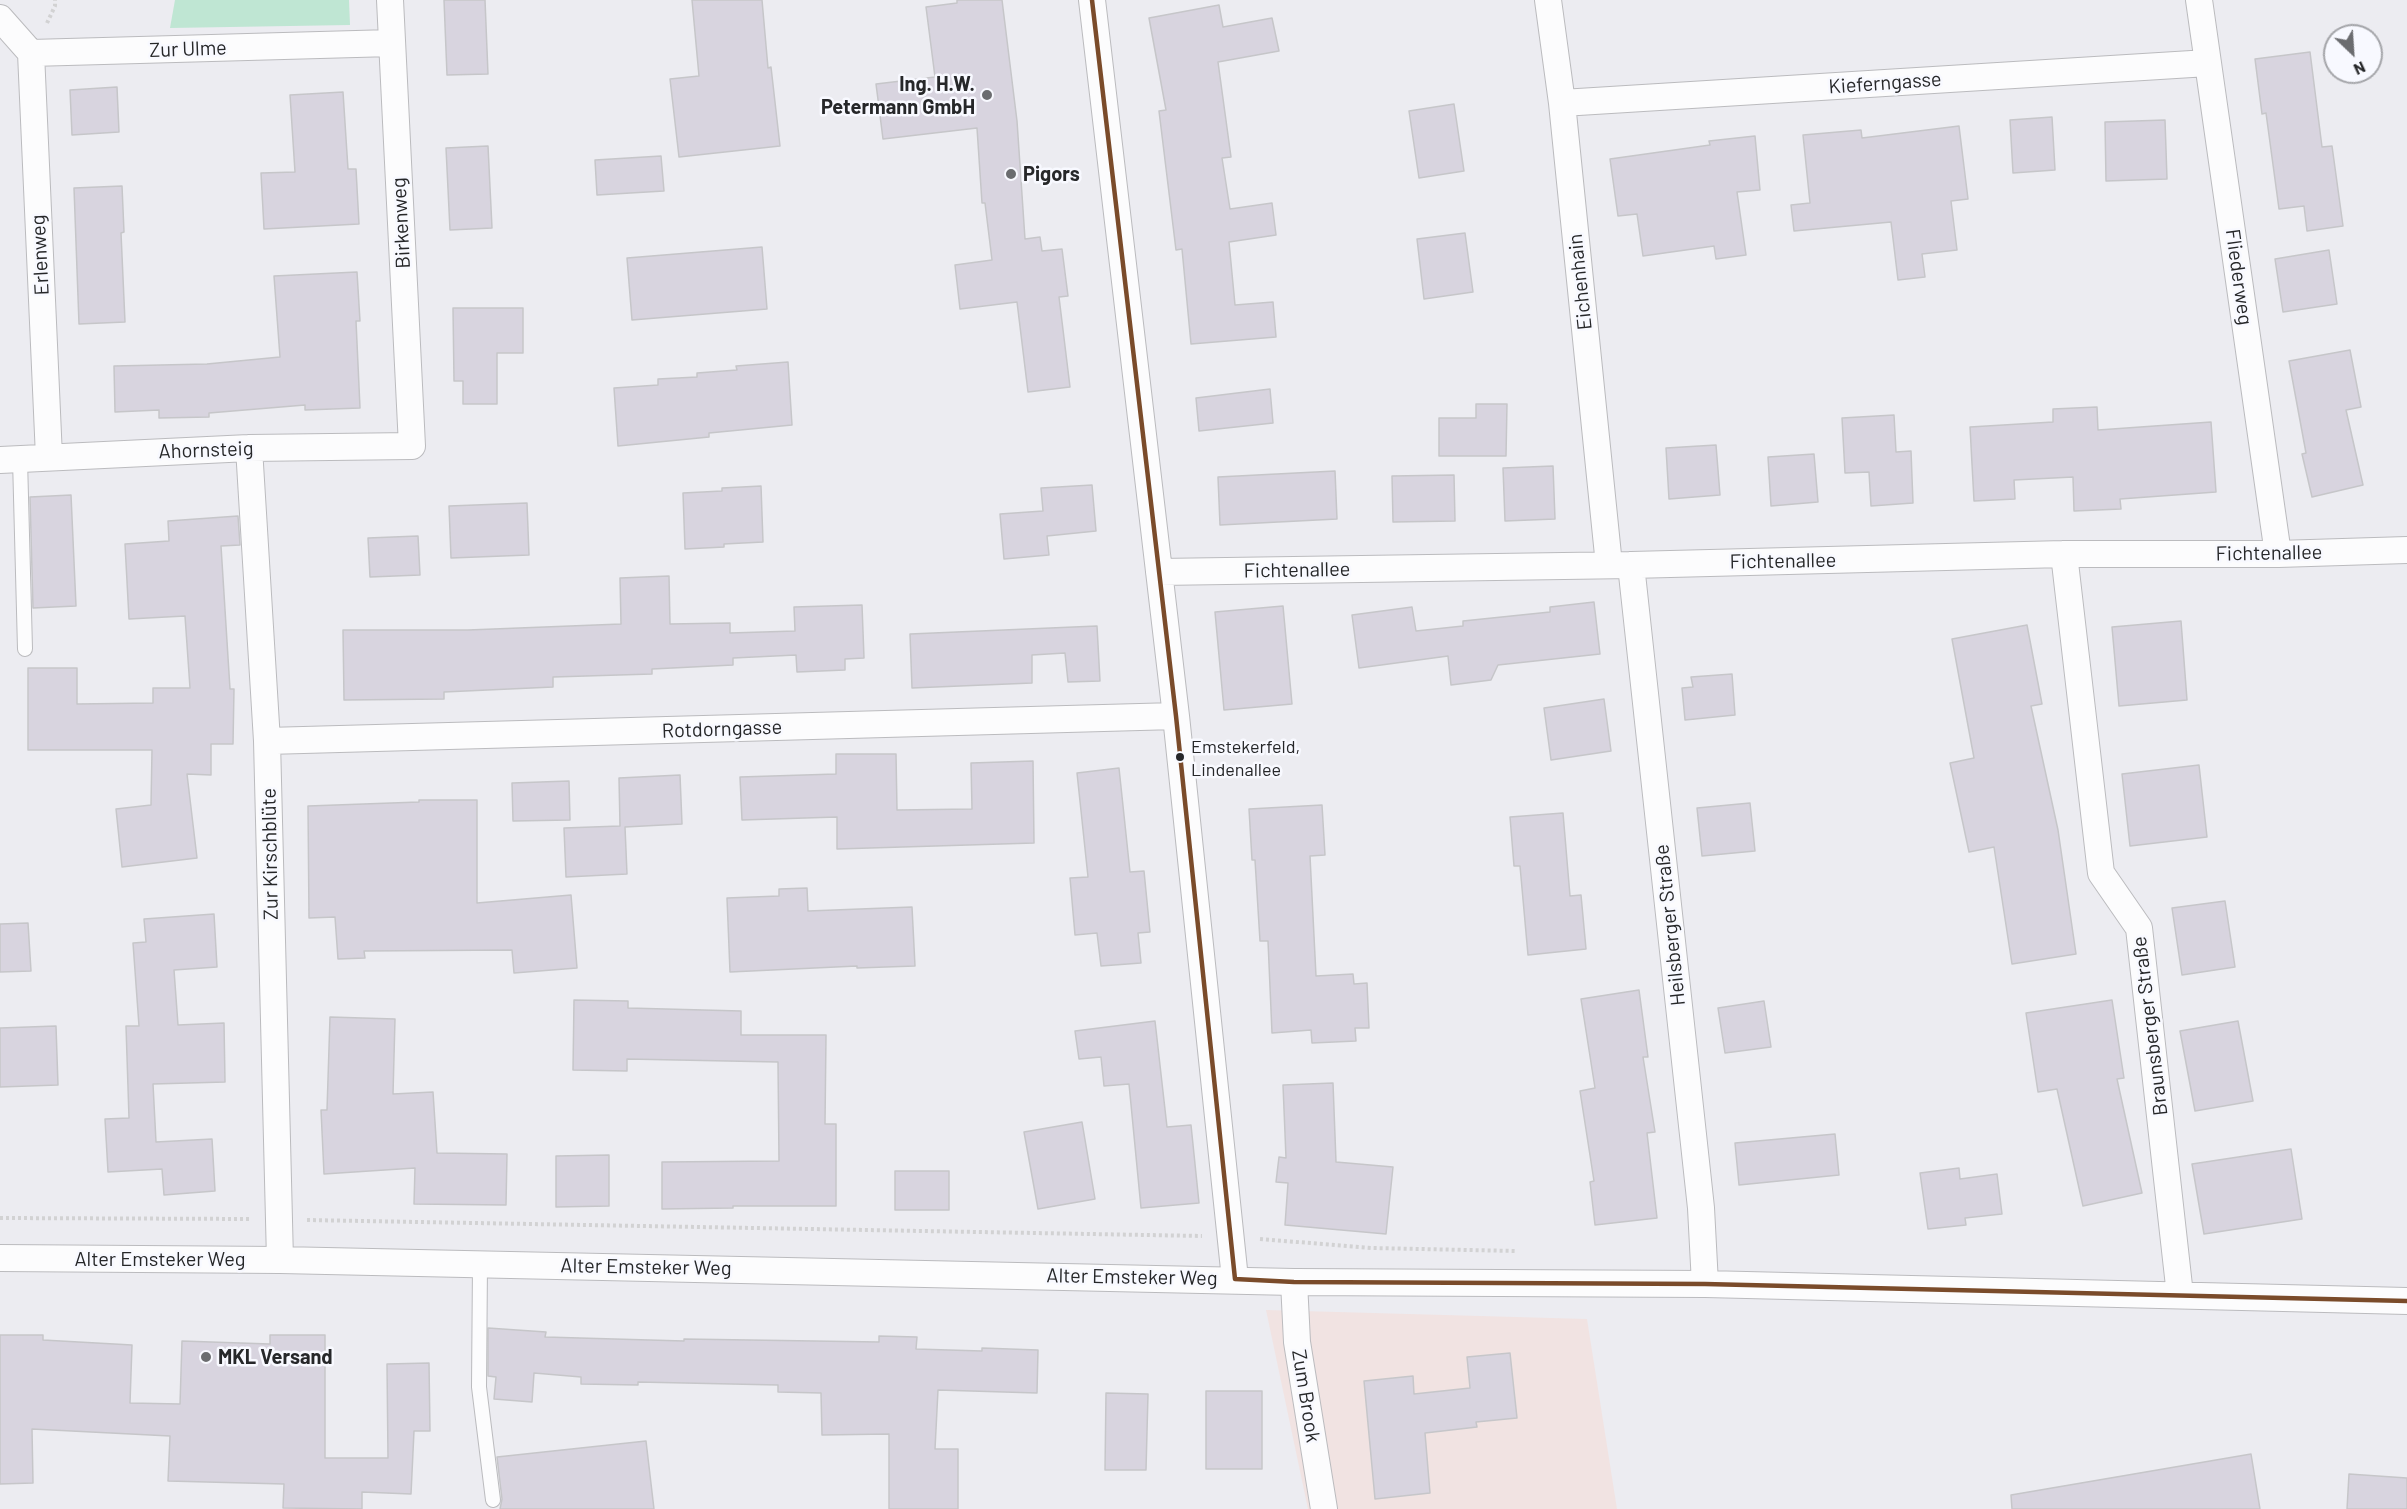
<!DOCTYPE html>
<html>
<head>
<meta charset="utf-8">
<style>
	body { margin:0 }
	#map { position:relative; width:2407px; height:1509px; overflow:hidden; background:#ececf1; font-family:Barlow,sans-serif }
	canvas { display:block }
	.north { position:absolute; left:2323px; top:24px; width:60px; height:60px; box-sizing:border-box; background:#f8f9ff; border:2px solid #a4a5a9; border-radius:50%; rotate:155deg; font-size:16px; font-weight:700; line-height:24px; text-align:center; color:#262729 }
	.north::after { content:''; display:block; margin:auto; width:21px; height:27px; background:#6b6c6f; clip-path:polygon(50% 0,100% 100%,50% 72%,0 100%) }
</style>
</head>
<body>
<div id="map">
<canvas width="2407" height="1509"></canvas>
<div class="north">N</div>
</div>
<script>
const context = document.querySelector('canvas').getContext('2d');
context.lineJoin = 'round';
function fill(path, color) { context.fillStyle = color; context.fill(path, 'evenodd'); }
function strokePath(path, color, width, dash) { context.strokeStyle = color; context.lineWidth = width; context.lineCap = dash ? 'butt' : 'round'; context.setLineDash(dash || []); context.stroke(path); }
function write(font, color, halo, rows, align = 'center') {
  context.font = font + ' Barlow,sans-serif'; context.lineWidth = 5; context.setLineDash([]); context.textBaseline = 'middle'; context.strokeStyle = halo; context.fillStyle = color; for (const [text, x, y, turn = 0] of rows) {
    context.save(); context.translate(x, y); context.rotate((+turn || 0) * Math.PI / 180); context.textAlign = isNaN(turn) ? turn : align; if (halo) context.strokeText(text, 0, 0); context.fillText(text, 0, 0); context.restore();
  }
}
const industrial = new Path2D(`
	M1266,1310L1587,1319L1617,1509H1308Z`);
const green = new Path2D(`
	M175,0H349L350,25L170,28Z`);
const building = new Path2D(`
	M444,0H485L488,74L447,75Z
	M692,0H762L768,68L771,67L780,146L679,157L670,79L699,76Z
	M957,0H1002L1017,121L1025,239L1040,237L1042,251L1062,249L1068,296L1059,297L1070,387L1028,392L1017,302L960,309L955,265L992,260L985,203H982L977,128L883,139L876,84L935,77L926,7L957,3Z
	M1219,5L1223,27L1272,18L1279,51L1218,62L1231,157L1222,158L1230,209L1272,203L1276,235L1229,242L1235,305L1273,302L1276,337L1191,344L1182,249L1176,250L1159,111L1166,110L1149,18Z
	M2310,52L2322,147L2332,146L2343,226L2307,231L2304,206L2279,209L2266,113L2262,114L2255,59Z
	M117,87L119,132L72,135L70,90Z
	M343,92L348,169H356L359,224L264,229L261,173L295,172L290,95Z
	M1454,104L1464,171L1419,178L1409,111Z
	M2052,117L2055,170L2013,173L2010,120Z
	M2165,120L2167,179L2106,181L2105,122Z
	M1959,126L1968,199L1951,201L1957,250L1922,254L1925,277L1898,280L1891,222L1794,231L1791,205L1810,203L1803,135L1861,130L1862,138Z
	M1755,136L1760,190L1737,192L1746,255L1716,259L1714,246L1643,256L1637,214L1618,216L1610,159L1710,145L1709,141Z
	M488,146L492,228L450,230L446,148Z
	M661,156L664,191L597,195L595,160Z
	M122,186L124,232L121,233L125,322L79,324L74,188Z
	M1465,233L1473,292L1424,299L1417,239Z
	M762,247L767,309L632,320L627,258Z
	M2329,250L2337,304L2283,312L2275,259Z
	M357,272L360,321H356L360,408L305,410V405L209,413V417L159,418V410L115,412L114,366L207,364L280,357L274,276Z
	M453,308H523V353H497V404H463V381H454Z
	M2350,350L2361,407L2346,410L2363,485L2312,497L2302,454L2306,453L2289,361Z
	M788,362L792,425L709,433V437L618,446L614,388L658,385V379L697,377V373L737,370L736,366Z
	M1270,389L1273,423L1199,431L1196,398Z
	M1476,404H1507L1506,456H1439V418H1476Z
	M2097,407L2098,430L2211,422L2216,492L2120,499L2121,509L2074,511L2073,477L2014,480L2015,499L1974,501L1970,427L2053,422V409Z
	M1894,415L1896,452L1911,451L1913,503L1871,506L1869,472L1845,473L1842,418Z
	M1716,445L1720,495L1669,499L1666,448Z
	M1814,454L1818,502L1771,506L1768,457Z
	M1553,466L1555,519L1505,521L1503,468Z
	M1335,471L1337,519L1220,525L1218,477Z
	M1454,475L1455,521L1393,522L1392,476Z
	M1092,485L1096,531L1047,536L1049,555L1004,559L1000,514L1043,511L1041,488Z
	M761,486L763,542L724,544V547L685,549L683,493L722,491V488Z
	M71,495L76,606L33,608L30,497Z
	M527,503L529,555L451,558L449,506Z
	M238,516L240,545L221,546L230,689H234L233,744H211V775L187,774L197,858L122,867L116,809L151,805L152,750H28V668H77V704L153,703V688H190L185,616L129,619L125,544L169,541L168,521Z
	M418,536L420,575L370,577L368,538Z
	M669,576L670,624L730,623V633L795,631L794,607L862,605L864,658L845,659V670L797,672L796,655L733,658V665L652,669V674L553,677V687L444,692V699L344,700L343,630H468L621,624L620,578Z
	M1594,602L1600,654L1498,665L1491,680L1451,685L1448,656L1359,668L1352,615L1412,607L1416,631L1463,626V621L1550,612V607Z
	M1283,606L1292,704L1224,710L1215,612Z
	M2181,621L2187,700L2119,706L2112,627Z
	M2027,625L2042,704L2031,706L2058,830L2076,954L2012,964L1994,847L1969,852L1950,763L1974,758L1952,639Z
	M1097,626L1100,681L1068,682L1065,653L1032,655V683L912,688L910,634Z
	M1732,674L1735,715L1685,720L1682,688L1693,687L1691,677Z
	M1604,699L1611,751L1551,760L1544,708Z
	M836,754H896L897,810L972,809L971,763L1033,761L1034,843L837,849V817L742,820L740,777L836,774Z
	M2199,765L2207,837L2130,846L2122,774Z
	M1119,768L1130,872L1144,871L1150,932L1138,933L1141,963L1101,966L1097,933L1075,935L1070,878L1088,877L1077,773Z
	M680,775L682,824L625,827L627,874L566,877L564,828L620,826L619,778Z
	M569,781L570,820L513,821L512,783Z
	M419,800H477V903L571,895L577,968L514,973L512,950L364,951L365,958L338,959L335,917L309,918L308,806L419,802Z
	M1750,803L1755,851L1702,856L1697,808Z
	M1322,805L1325,855L1310,856L1316,976L1353,974L1354,984L1367,983L1369,1028H1355L1356,1041L1312,1043L1311,1030L1272,1033L1268,941H1260L1255,860H1252L1249,809Z
	M1563,813L1570,896L1581,895L1586,949L1528,955L1520,866H1514L1510,817Z
	M807,888L808,911L912,907L915,966L857,968V966L730,972L727,898L779,896V889Z
	M2225,901L2235,967L2182,975L2172,908Z
	M214,914L217,967L174,970L178,1025L224,1023L225,1082L153,1084L156,1142L212,1139L215,1191L164,1195L162,1169L108,1172L105,1119L129,1118L126,1026H139L133,943L146,942L144,919Z
	M28,923L31,971L0,972V924Z
	M1639,990L1648,1057H1643L1655,1132L1647,1133L1657,1218L1595,1225L1590,1182L1594,1181L1580,1091L1595,1088L1581,999Z
	M574,1000L628,1001V1008L741,1011V1035H826L825,1124H836V1206H733V1208L662,1209V1162L779,1161L778,1062L627,1059V1071L573,1070Z
	M2112,1000L2124,1078L2117,1079L2142,1193L2083,1206L2057,1089L2038,1092L2026,1013Z
	M1764,1001L1771,1047L1725,1053L1718,1008Z
	M330,1017L395,1019L393,1094L433,1092L437,1153L507,1154L506,1205L414,1204L415,1168L324,1174L321,1110H327Z
	M1155,1021L1167,1127L1191,1125L1199,1203L1141,1208L1129,1084L1104,1086L1101,1057L1079,1059L1075,1031Z
	M2238,1021L2253,1101L2195,1111L2180,1031Z
	M56,1026L58,1085L0,1087V1028Z
	M1333,1083L1336,1162L1393,1167L1386,1234L1285,1225L1288,1183L1276,1182L1279,1157L1286,1158L1283,1085Z
	M1082,1122L1095,1199L1038,1209L1024,1132Z
	M1835,1134L1839,1175L1739,1185L1735,1143Z
	M2291,1149L2302,1219L2204,1234L2192,1164Z
	M609,1155V1206L556,1207V1156Z
	M1959,1168L1960,1179L1997,1174L2002,1214L1965,1218L1966,1225L1928,1229L1920,1173Z
	M895,1171H949V1210H895Z
	M488,1328L546,1332L545,1337L684,1341V1339L879,1342V1336L917,1337L916,1349L982,1351V1348L1038,1350L1037,1393L938,1390L935,1449H958V1509H889V1434L822,1435L821,1393L778,1392V1385L638,1382V1385L581,1384V1377L534,1373L532,1402L494,1399L496,1377L488,1376Z
	M0,1335H43V1340L132,1345L130,1403L180,1404L182,1341L270,1344V1335H325V1458H388L387,1364L429,1363L430,1431H414L411,1494L362,1492V1509L283,1508L284,1484L168,1481L170,1436L32,1429L33,1483L0,1484Z
	M1510,1353L1517,1418L1476,1422L1477,1427L1425,1433L1430,1493L1375,1499L1364,1381L1413,1376L1414,1394L1470,1388L1467,1357Z
	M1206,1391H1262V1469H1206Z
	M1106,1393L1148,1394L1146,1470H1105Z
	M646,1441L654,1509H500L502,1499L497,1457Z
	M2251,1454L2260,1509H2012L2011,1495Z
	M2349,1474L2407,1478V1509H2347Z`);
const path = new Path2D(`
	M47,23L55,6V0
	M0,1218L251,1219
	M307,1220L1202,1236
	M1260,1239L1372,1248L1517,1251`);
const lane = new Path2D(`
	M20,459L25,649
	M480,1264L479,1387L493,1500`);
const street = new Path2D(`
	M1092,0L1176,716L1235,1279
	M1548,0L1562,103L1609,565
	M2199,0L2278,554
	M0,18L31,53L392,43
	M31,53L49,457
	M1562,103L2208,63
	M249,448L267,741L280,1260
	M0,460L249,448L412,446L390,0
	M2064,554L2101,873L2139,928L2180,1295
	M1631,565L1701,1208L1705,1284
	M1159,572L1631,565L2064,554H2278L2407,550
	M267,741L1176,716
	M0,1258L280,1260L1294,1282L1705,1284L2407,1301
	M1294,1282L1297,1342L1324,1509`);
const bus1 = new Path2D(`
	M1092,0L1176,716L1235,1279L1294,1282L1705,1284L2407,1301`);
const markers = [
	[987,95,6,"#6b6c6f"],
	[1011,174,6,"#6b6c6f"],
	[1180,757,5,"#262729"],
	[206,1357,6,"#6b6c6f"]
];
const busNames = [
	["Emstekerfeld,",1191,747],
	["Lindenallee",1191,770]
];
const streetNames = [
	["Zur Ulme",188,49,-2],
	["Kieferngasse",1885,83,-4],
	["Birkenweg",401,223,-93],
	["Erlenweg",40,255,-93],
	["Fliederweg",2239,277,82],
	["Eichenhain",1580,282,-96],
	["Ahornsteig",206,450,-2],
	["Fichtenallee",2269,553,-1],
	["Fichtenallee",1783,561,-1],
	["Fichtenallee",1297,570,-1],
	["Rotdorngasse",722,729,-2],
	["Zur Kirschblüte",270,854,-91],
	["Heilsberger Straße",1670,925,-96],
	["Braunsberger Straße",2150,1026,-97],
	["Alter Emsteker Weg",160,1259],
	["Alter Emsteker Weg",646,1267,1],
	["Alter Emsteker Weg",1132,1277,1],
	["Zum Brook",1306,1396,81]
];
const poiNames = [
	["Ing. H.W.",975,84,"right"],
	["Petermann GmbH",975,107,"right"],
	["Pigors",1023,174],
	["MKL Versand",218,1357]
];
fill(industrial, '#f1e3e2');
fill(green, '#bfe6d3');
fill(building, '#d8d4df');
strokePath(building, '#c6c6c9', 1.5);
strokePath(lane, '#bbbbbe', 16);
strokePath(street, '#bbbbbe', 28);
strokePath(path, '#d2d2d3', 4, [3, 3]);
strokePath(lane, '#fcfcfd', 14);
strokePath(street, '#fcfcfd', 26);
strokePath(bus1, '#7a4b2a', 4.5);
for (const [x, y, r, color] of markers) { const dot = new Path2D(); dot.arc(x, y, r, 0, 2 * Math.PI); context.fillStyle = color; context.fill(dot); strokePath(dot, '#f8f9ff', 2); }
write('18px', '#262729', '#f8f9ff', busNames, 'left');
write('20px', '#262729', '#f8f9ff', streetNames);
write('bold 20px', '#262729', '#f8f9ff', poiNames, 'left');
</script>
</body>
</html>
